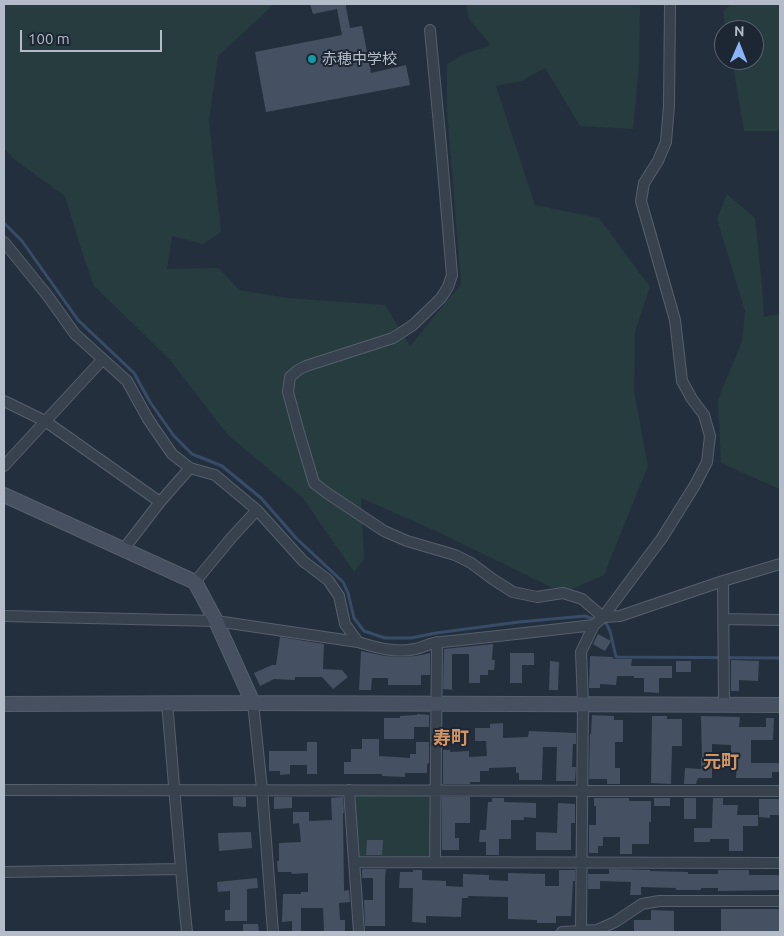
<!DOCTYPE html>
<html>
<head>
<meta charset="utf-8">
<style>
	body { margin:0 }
	#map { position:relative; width:784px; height:936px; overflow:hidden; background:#242f3e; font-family:Ubuntu,sans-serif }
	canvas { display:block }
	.frame { position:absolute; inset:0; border:5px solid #b4bcc9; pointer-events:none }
	.north { position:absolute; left:714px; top:20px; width:50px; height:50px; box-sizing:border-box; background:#1d2633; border:1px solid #59626f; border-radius:50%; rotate:1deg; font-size:14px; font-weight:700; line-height:20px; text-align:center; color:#b4bcc9 }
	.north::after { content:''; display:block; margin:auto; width:18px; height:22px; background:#8ab4f8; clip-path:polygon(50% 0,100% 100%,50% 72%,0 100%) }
	.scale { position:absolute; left:20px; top:30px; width:142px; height:22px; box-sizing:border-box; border:2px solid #b4bcc9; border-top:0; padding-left:6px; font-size:15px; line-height:18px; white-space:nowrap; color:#b4bcc9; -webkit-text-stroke:4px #1d2633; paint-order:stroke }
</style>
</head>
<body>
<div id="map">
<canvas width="784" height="936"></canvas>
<div class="frame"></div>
<div class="north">N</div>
<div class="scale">100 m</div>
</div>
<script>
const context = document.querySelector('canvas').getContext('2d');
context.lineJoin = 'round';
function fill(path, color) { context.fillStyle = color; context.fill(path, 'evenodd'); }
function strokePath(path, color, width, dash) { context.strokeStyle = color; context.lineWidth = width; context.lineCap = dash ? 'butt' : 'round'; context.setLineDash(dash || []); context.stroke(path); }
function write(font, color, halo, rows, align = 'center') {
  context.font = font + ' Ubuntu,"Noto Sans JP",sans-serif'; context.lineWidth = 4; context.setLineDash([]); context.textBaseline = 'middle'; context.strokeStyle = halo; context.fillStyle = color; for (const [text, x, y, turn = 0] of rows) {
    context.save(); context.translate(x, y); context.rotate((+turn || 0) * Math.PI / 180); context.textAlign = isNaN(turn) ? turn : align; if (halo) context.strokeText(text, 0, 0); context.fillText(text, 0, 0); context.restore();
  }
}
const green = new Path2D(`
	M4,4H274L218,56L209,121L221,232L203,244L172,236L167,269L219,268L239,290L288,298L385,305L410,346L461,284L447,110V64L465,54L489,46L490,44L469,19L466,4H640L639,65L633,129L580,126L545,68L521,81L496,86L535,205L599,218L650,287L635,332L634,391L648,466L604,575L563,593L436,531L361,498L364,559L354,572L303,498L227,434L170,360L94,286L81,249L65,196L15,160L4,148Z
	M731,4H780V131H744L732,60H754V30H726L723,12Z
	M727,194L755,218L762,286L764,317L780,314V488H777L721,463L718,399L742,342L745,311L717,219Z
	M357,793H427L431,798L432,854L428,858L360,856L358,853L354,798Z`);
const stream = new Path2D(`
	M4,223L22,241L78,320L134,373L150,402L174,436L192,454L222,466L261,498L296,538L343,582L348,593L354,618L364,631L385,638H411L436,633L519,622L585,616L596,620
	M602,622L606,623L610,631L616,657L780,658`);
const building = new Path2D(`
	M310,4H346V7L350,28L362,26L371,73L406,65L410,85L266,112L255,52L342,35L337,9L313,14Z
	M598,634L611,641L605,651L593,644Z
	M280,637L324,644L323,669L342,670L348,677L333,689L322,677H295V680L274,679L260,686L254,673L272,665H276Z
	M493,644L492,660H495L494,670H488V675H480V683H469V654H452V690L443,689L444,649Z
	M361,651L385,656L400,657L416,656L430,653V675H421V685H388V678H372L371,690H359Z
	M510,653H534V665H522V683H510Z
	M590,656L613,657V659H632L631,666H672V678H659V693L644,692V678H634V676H617L616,685L600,684V688H589Z
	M731,660L759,661L758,681L739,680V691H731Z
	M550,661L559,662L558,690H549Z
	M676,661H691V672H676Z
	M417,714L429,715V727H414V739H384V718H400V716L417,715Z
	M592,715L614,716V720H623V742H615V768H620V784H607V779H589L590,734H591Z
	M652,716H667V719H682V746H672L671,784L651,783Z
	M701,716L740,717L739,727H766V718H774L773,740H751V763H780V772H772V778H736L737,761H731V745L712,744V778H698L696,784H684L685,768L701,769V758H702Z
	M503,723V738L528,737L529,731L576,733V744H573L572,767H576L575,781H556L557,747H543L542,780H519V773H516V767L489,768V771H480V782H470V784H443V750H450V752L469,751V757L487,756L486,741H475V728H490V724Z
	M362,739H379V756L410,758V754H416V742H429V763L427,764V773H405V777L382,776V774H344V762H351V749H362Z
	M307,742H317V774H307V765H290V774L280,775V771H269V751H307Z
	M233,797H246V807L233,806Z
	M274,797H292V808L274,809Z
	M343,797L344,813H343L344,891L349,890L350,902L339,903L340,920H345V931H324L323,908H301V932H292V921L282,922L283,894H301V892H308V873L292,874L291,872H278L277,861H279V843L301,842L299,823L293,824V812H309V821L332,820L331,798Z
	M442,797H470V823H455V838H459V850H442Z
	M492,798H504V802L536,803V818L524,817V820H511V839H499V855H486V842H479L480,830H486L488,802H492Z
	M594,798H629V801H651V822H649V844H632V854H620V837H603V846H598V853H589V825H596V806H594Z
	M654,798H670V806H654Z
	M684,798H696V819H684Z
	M713,798H723V805H738L737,815H758V826H743V851H729V839H710V842H694V828H712Z
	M759,799H780V815H770V818L759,817Z
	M558,803L575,804V823H571V850H536V832L557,833Z
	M251,832L252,848L219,851L218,833Z
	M367,840H383L382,855H366Z
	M363,869H386L385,878V926H365L364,900H373V878H362V870Z
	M609,869L650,870V871L688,872V874H718V870H749V875H780V890L718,891V888H701V890H676V888L641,887V895H630L631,882L600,881V889H588V874H609Z
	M413,870H422V880L446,881V886L463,887V874L489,875V880L508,881V873L545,874V886H559V870H575V881H573L571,916H556V923H537V920L508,919V897L468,896V898H462L461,917L426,916V923L412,922L413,888H399L400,872H413Z
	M257,878L258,888L247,889V921H225V910H230V891L218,892L217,882Z
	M721,909H780V932H721Z
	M651,910L674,911V932L645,931V932H634V920H651Z
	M243,924H258L259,932H243Z`);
const street = new Path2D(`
	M430,30L441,146L452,275L448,287L441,298L413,325L393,338L306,366L298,370L290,377L288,392L298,429L314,483L327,493L384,531L407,541L455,555L471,563L494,580L513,592L537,597L563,593L582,599L603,617L620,616L723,581L780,564
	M4,242L47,295L75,334L127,381L148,419L172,454L190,468L215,475L257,510L303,561L328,580L339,596L345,624L358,642
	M4,401L45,421L160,502
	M4,466L102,360
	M123,550L160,502L190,468
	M723,581L724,704
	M195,582L232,537L257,510
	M4,616L216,621L358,642C377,648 395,653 415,649C424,647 432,642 441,642C492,637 543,631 594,625
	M724,619L780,620
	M167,703C174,780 179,856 187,932
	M253,703L262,789L273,932
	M4,790L780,791
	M349,790L359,932
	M355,862L780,863
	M435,862L437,642
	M4,872L180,869
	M581,931L583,704L581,652L594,625L603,617L662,538L695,485L707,462L710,436L704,415L692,399L682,381L675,320L641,201L644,183L658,161L666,142L669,106L670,4
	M562,932L597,930L615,922L642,904L659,901H780`);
const secondary = new Path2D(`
	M4,495L195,582L216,621L253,703
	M4,704L253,703L780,705`);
const markers = [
	[312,59,5,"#0f9aa8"]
];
const poiNames = [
	["赤穂中学校",322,59]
];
const quarterNames = [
	["寿町",451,738],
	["元町",721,762]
];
fill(green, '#263c3f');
strokePath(stream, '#394c67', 3);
fill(building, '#455162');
strokePath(street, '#565f6c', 12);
strokePath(secondary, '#565f6c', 16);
strokePath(street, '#38414e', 10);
strokePath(secondary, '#465061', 14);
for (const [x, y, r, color] of markers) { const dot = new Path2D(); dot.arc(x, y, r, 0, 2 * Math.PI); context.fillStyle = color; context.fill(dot); strokePath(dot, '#1d2633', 2); }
write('15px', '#b4bcc9', '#1d2633', poiNames, 'left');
write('bold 18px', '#d59563', '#1d2633', quarterNames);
</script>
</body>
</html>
